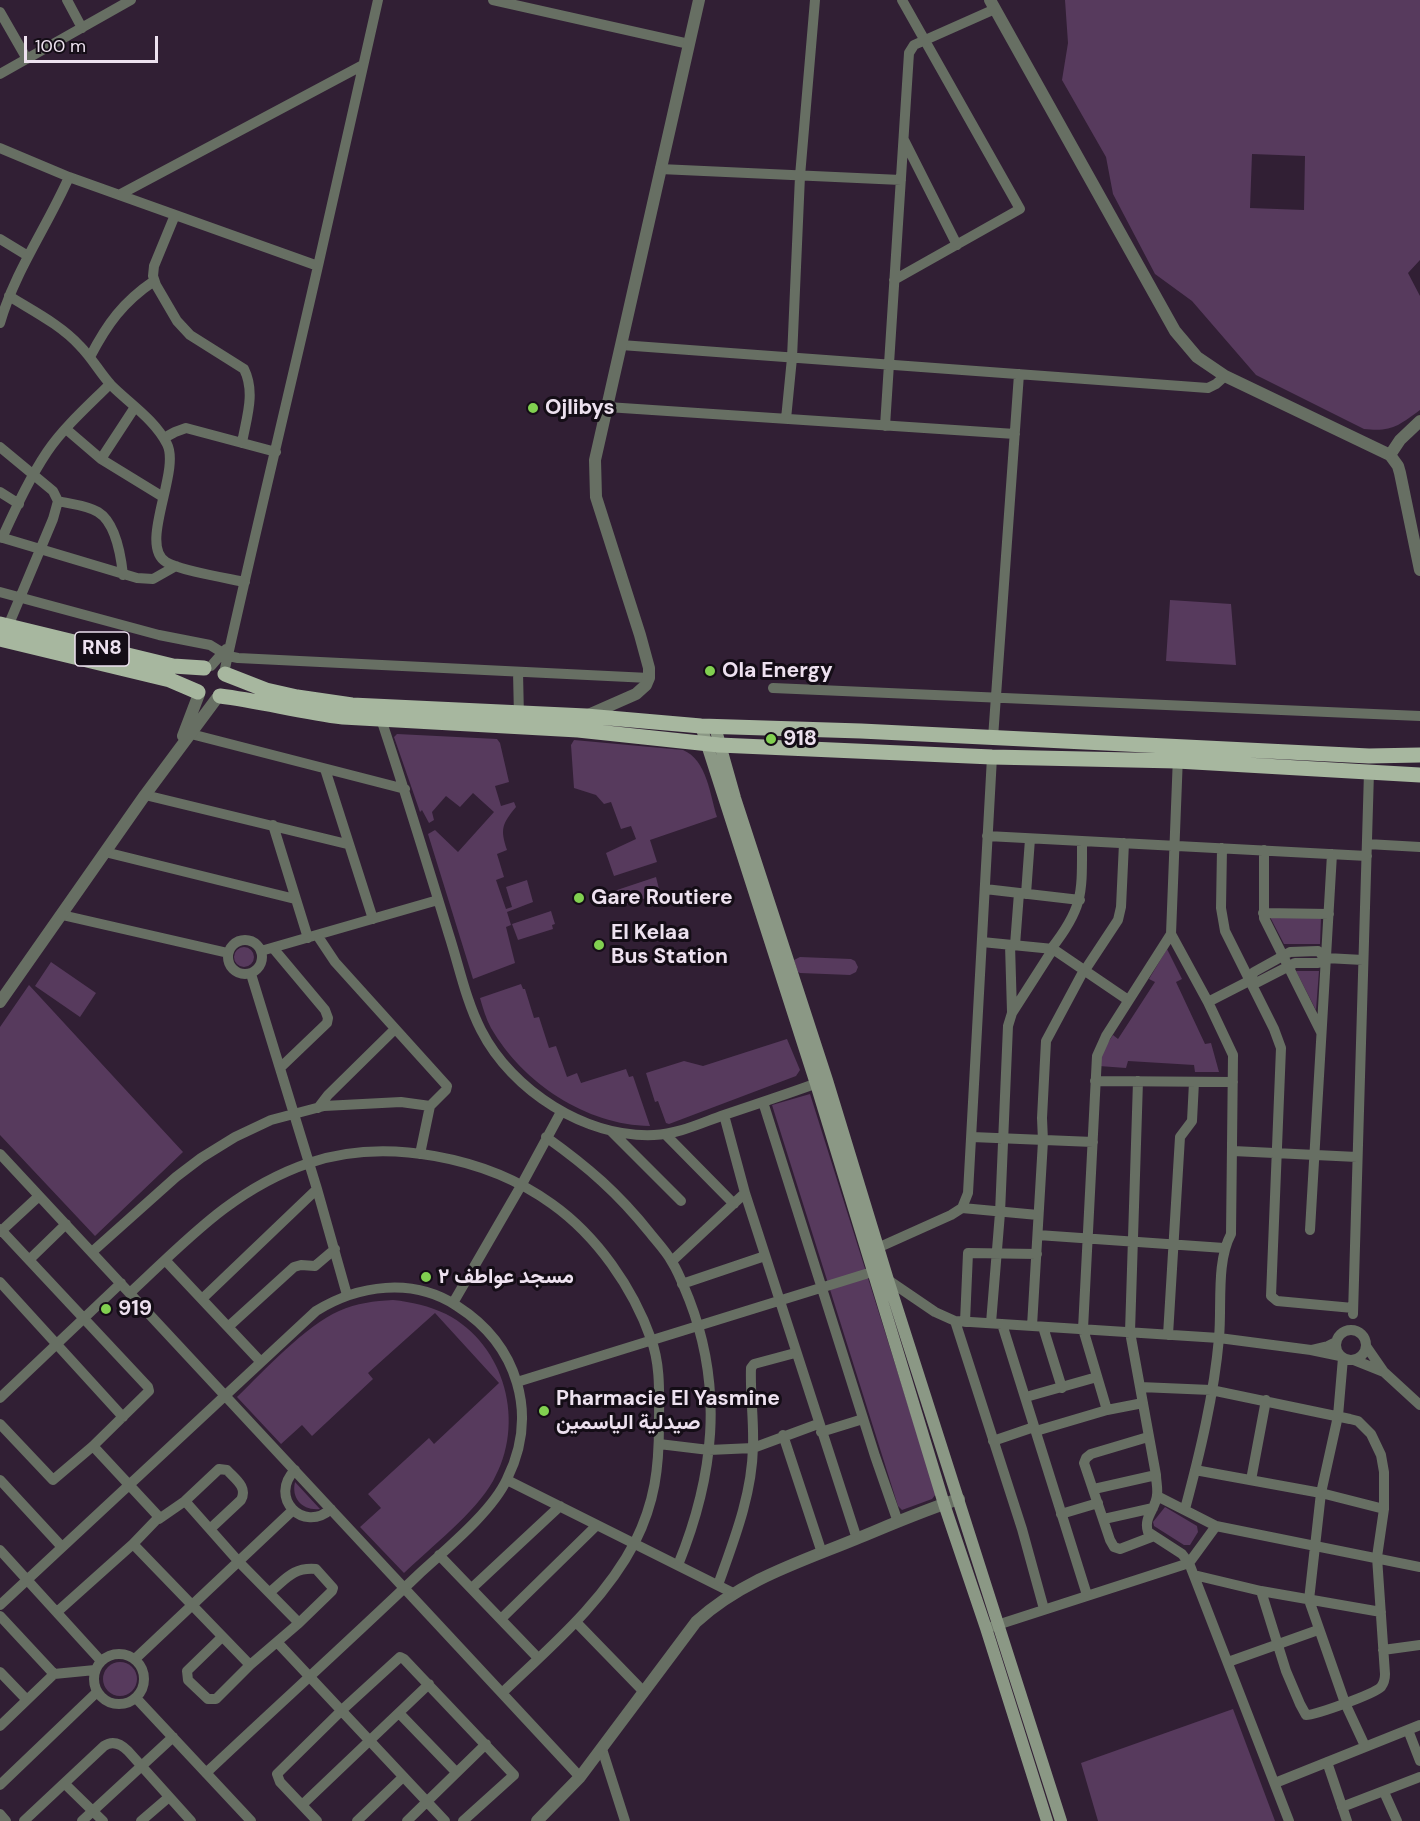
<!DOCTYPE html>
<html>
<head>
<meta charset="utf-8">
<style>
	body { margin:0 }
	#map { position:relative; width:1420px; height:1821px; overflow:hidden; background:#311f34; font-family:"DM Sans",sans-serif }
	canvas { display:block }
	.scale { position:absolute; left:24px; top:36px; width:134px; height:27px; box-sizing:border-box; border:3px solid #ede1ef; border-top:0; padding-left:8px; font-size:18px; line-height:21px; white-space:nowrap; color:#ede1ef; -webkit-text-stroke:4px #140d16; paint-order:stroke }
</style>
</head>
<body>
<div id="map">
<canvas width="1420" height="1821"></canvas>
<div class="scale">100 m</div>
</div>
<script>
const context = document.querySelector('canvas').getContext('2d');
context.lineJoin = 'round';
function fill(path, color) { context.fillStyle = color; context.fill(path, 'evenodd'); }
function strokePath(path, color, width, dash) { context.strokeStyle = color; context.lineWidth = width; context.lineCap = dash ? 'butt' : 'round'; context.setLineDash(dash || []); context.stroke(path); }
function write(font, color, halo, rows, align = 'center') {
  context.font = font + ' "DM Sans",Vazirmatn,sans-serif'; context.lineWidth = 6; context.setLineDash([]); context.textBaseline = 'middle'; context.strokeStyle = halo; context.fillStyle = color; for (const [text, x, y, turn = 0] of rows) {
    context.save(); context.translate(x, y); context.rotate((+turn || 0) * Math.PI / 180); context.textAlign = isNaN(turn) ? turn : align; if (halo) context.strokeText(text, 0, 0); context.fillText(text, 0, 0); context.restore();
  }
}
const green = new Path2D(`
	M1065,0H1420V260L1408,273L1420,296V410C1398,426 1392,432 1364,429L1256,375L1192,301L1155,274L1113,194L1106,157L1062,80L1068,43ZM1252,154L1305,156L1304,210L1250,208Z
	M1170,600L1231,604L1236,665L1166,661Z
	M397,734L497,739L500,743L509,782L495,786L501,806L514,802L516,807C502,824 500,829 507,850L497,854L504,877L496,880L506,909L512,907L506,887L527,880L533,902L507,912L511,925L506,927L515,963L473,979L428,834L435,830L458,852L494,812L473,793L460,807L446,796L432,812L434,820L429,823L422,810L420,812L394,737Z
	M574,740L683,750C707,760 710,795 717,817L650,840L657,862L614,876L606,853L636,839L631,826L621,829L611,802L604,804L596,795L574,788L571,745Z
	M656,877L660,893L620,907L614,891Z
	M551,911L555,924L552,925L553,929L518,940L512,924Z
	M1269,915L1321,917L1320,944H1284Z
	M234 957a10 10 0 1 1 20 0a10 10 0 1 1-20 0Z
	M1167,949L1182,979L1176,982L1205,1044L1211,1043L1219,1072H1195L1194,1065L1128,1061L1126,1068L1099,1066L1101,1053L1113,1035L1118,1039L1155,982L1149,979Z
	M800,957L851,959L855,961L858,967L856,972L850,975L800,973L798,972L794,960Z
	M51,962L96,993L80,1017L35,986Z
	M1296,971H1319L1316,1010Z
	M521,984L523,989H525L534,1018L539,1017L549,1048L556,1046L567,1077L577,1073L581,1083L626,1069L629,1077L633,1076L650,1126C586,1125 523,1083 491,1028C486,1019 483,1008 480,998Z
	M29,985L183,1152L95,1236L0,1135V1027Z
	M787,1039L800,1070L796,1076L669,1124L666,1123L658,1101L655,1102L646,1073L684,1061L703,1066Z
	M810,1094L936,1494L932,1499L902,1510L898,1506L772,1105Z
	M393,1300C412,1302 429,1306 446,1314C506,1345 526,1424 493,1481C476,1512 430,1548 404,1573L360,1527L381,1508L368,1494L429,1438L434,1444L499,1383L435,1313L368,1373L373,1379L312,1436L302,1425L281,1444L237,1397C264,1371 306,1325 339,1311C357,1303 374,1301 393,1300Z
	M295,1482L320,1509C303,1511 291,1499 295,1482Z
	M1165,1507L1197,1526L1198,1532L1190,1545H1184L1154,1526L1153,1522Z
	M103 1679a17 17 0 1 1 34 0a17 17 0 1 1-34 0Z
	M1233,1709L1275,1821H1098L1081,1763Z`);
const minor = new Path2D(`
	M67,0L82,28
	M493,0L689,44
	M0,12L27,59
	M0,74L131,0
	M904,140L957,245
	M0,148L69,177L318,266C287,402 254,537 224,673
	M660,169L901,180
	M119,195L363,65
	M175,215L154,266L153,276L156,285L177,321L190,335L244,369C256,393 246,419 242,443
	M0,239L28,256
	M318,266L378,0
	M894,280L1020,209L902,0
	M9,296C33,311 61,325 80,346C92,358 100,373 111,385C130,404 155,420 167,444C181,471 138,545 166,562C181,571 226,578 245,582
	M0,323C15,271 47,227 69,177
	M621,345L1208,388L1216,384L1225,376
	M90,357C107,324 123,302 154,281
	M607,407L1015,434
	M786,419L792,358L800,176L815,0
	M885,426L909,53L914,45L995,9
	M66,429L101,459L163,497
	M164,438L175,432L186,428L276,452
	M0,447L53,491L58,501L53,519L6,631
	M101,459L135,407
	M0,492L19,504
	M58,501C70,504 87,505 98,512C116,523 121,556 123,575
	M0,537L137,578L153,579L176,566
	M2,538C16,508 29,479 47,452C64,427 89,405 110,384
	M0,592L159,635L210,645L228,656L238,658L649,678
	M211,666L226,649
	M518,672L519,717
	M773,688L1420,716
	M381,719C405,791 427,863 449,935C459,966 466,1001 481,1030C512,1091 586,1138 654,1135C679,1134 701,1123 724,1115C757,1104 790,1093 823,1081
	M191,734L405,789
	M993,738L1019,374
	M1178,756L1171,934L1208,1002L1233,1055L1231,1234C1216,1262 1222,1305 1219,1338C1214,1395 1200,1453 1185,1509
	M325,769L373,919
	M145,795L347,844
	M273,825L308,938
	M987,836L1367,856
	M1367,844L1420,847
	M1222,848L1221,908L1225,931L1274,1029L1281,1048L1271,1296L1277,1301L1353,1308
	M1264,850V918L1321,1032
	M105,852L295,899
	M985,889L1080,900
	M1026,894L1030,839
	M1263,913L1329,914
	M62,915L228,953
	M317,935L335,962L447,1086L446,1090L430,1106L420,1154
	M228 957a17 17 0 1 1 34 0a17 17 0 1 1-34 0Z
	M982,942L1053,949L1128,1000
	M1010,945L1012,1012
	M1015,945L1019,893
	M273,948L325,1010L328,1018L327,1023L280,1068
	M1051,949C1084,907 1082,893 1082,841
	M261,951L438,900
	M1085,970L1118,920L1121,907L1124,843
	M251,974L317,1189L347,1295
	M1249,981L1258,982L1295,963H1318L1326,958L1363,960
	M1208,1002L1249,981L1254,972L1290,952L1318,951L1326,958
	M1095,1081L1233,1082
	M1138,1081L1130,1332L1156,1475C1156,1481 1158,1488 1157,1495C1156,1509 1143,1517 1148,1532L1182,1554L1189,1563L1216,1526
	M763,1102L875,1456L898,1522
	M318,1108L328,1095L395,1029
	M724,1115L745,1193L857,1539
	M611,1131L681,1201
	M665,1134L734,1204
	M546,1137C588,1167 618,1193 650,1233C657,1242 666,1251 672,1262C679,1273 684,1287 689,1299C724,1389 714,1477 678,1565
	M972,1137L1093,1142
	M1233,1151L1357,1157
	M0,1154L580,1777
	M962,1208L1038,1215
	M0,1229L148,1387L149,1391L93,1446L53,1480L0,1424
	M1310,1230L1332,854
	M0,1232L39,1196
	M1038,1235L1224,1248
	M873,1250L951,1215L962,1208L968,1193L992,757
	M92,1252L176,1177L201,1158L235,1137L271,1120L324,1106L401,1102L430,1106
	M29,1260L66,1224
	M165,1260L260,1361
	M672,1261L745,1193
	M885,1281L888,1280L935,1312L955,1321L1219,1338L1311,1350
	M0,1282L123,1417
	M682,1284L765,1256
	M130,1293C187,1240 233,1189 309,1163C386,1137 487,1157 552,1204C597,1236 633,1288 651,1339C661,1365 659,1396 659,1424C659,1468 655,1502 635,1542C604,1602 550,1647 502,1693
	M202,1299L317,1189
	M453,1303L522,1184L561,1112
	M1353,1314L1369,772
	M955,1321L1022,1529L1044,1609
	M965,1322L968,1253L1037,1254
	M991,1323L1000,1213L1008,1026L1012,1013L1053,949
	M1002,1324L1087,1595
	M1032,1326L1043,1141L1042,1118L1046,1041L1084,970
	M228,1327L294,1267L301,1265L315,1266L335,1249
	M1043,1327L1062,1388
	M1336 1345a15 15 0 1 1 30 0a15 15 0 1 1-30 0Z
	M1168,1335L1180,1137L1192,1121L1194,1082
	M1336,1342L1328,1346L1311,1350L1340,1356
	M1366,1346L1384,1372L1420,1405
	M1343,1358L1338,1416L1321,1493L1309,1600L1345,1703L1365,1746
	M1354,1360L1384,1372
	M517,1382L872,1272
	M1140,1387L1211,1390L1350,1419L1358,1421L1371,1434L1381,1455L1384,1472V1509L1377,1557L1385,1674C1385,1679 1384,1683 1381,1687C1374,1694 1316,1715 1306,1715L1300,1704L1286,1671L1261,1591
	M1026,1397L1097,1377
	M0,1398L121,1283
	M1107,1410L1083,1329L1097,1056L1106,1036L1171,934
	M1036,1431L1107,1410L1143,1403
	M821,1432L863,1419
	M783,1435L822,1553
	M1148,1437L1091,1454L1086,1458L1084,1463L1110,1540L1114,1547L1120,1549L1154,1536
	M993,1441L1034,1427
	M659,1444L709,1450L753,1448L818,1424
	M295,1470C268,1497 303,1534 331,1509
	M1195,1470L1321,1493L1384,1509
	M0,1480L62,1547
	M507,1480L733,1593
	M1251,1480L1266,1400
	M1094,1489L1156,1475
	M1157,1496L1216,1526L1420,1567
	M185,1501L219,1469L227,1470C235,1479 248,1487 241,1500L210,1529
	M1061,1514L1098,1503
	M159,1519L185,1501L239,1562L299,1623
	M1104,1519L1153,1508
	M133,1544L250,1665L299,1623L332,1591L333,1588L316,1569C293,1567 286,1579 270,1592
	M0,1550L101,1661
	M439,1555L538,1658
	M1194,1575L1261,1591L1381,1612
	M718,1585C734,1540 752,1495 753,1447C754,1420 750,1394 751,1368L754,1364L795,1353
	M472,1588L560,1506
	M0,1605L316,1311C358,1285 413,1277 457,1306C518,1345 539,1414 507,1479C492,1512 445,1550 418,1575C348,1642 276,1707 206,1773
	M57,1612L133,1544L159,1517L93,1446
	M0,1616L54,1674L95,1670
	M501,1619L597,1525
	M576,1622L644,1692
	M991,1627L1189,1563L1289,1821
	M222,1637L187,1671L188,1680L208,1699H216L250,1665
	M277,1642L445,1821
	M1383,1650L1420,1645
	M94 1679a25 25 0 1 1 50 0a25 25 0 1 1-50 0Z
	M135,1659L293,1510
	M1228,1662L1318,1630
	M0,1672L27,1700
	M136,1698L251,1821
	M399,1713L456,1772
	M0,1726L54,1674
	M1408,1730L1420,1761
	M602,1749L625,1821
	M1327,1762L1347,1821
	M1275,1783L1420,1725
	M65,1784L103,1821
	M0,1785L97,1692
	M1384,1792L1397,1821
	M302,1805L429,1684
	M1342,1807L1420,1777
	M0,1814L6,1821
	M24,1821L104,1746C113,1740 121,1744 128,1751L191,1821
	M82,1821L173,1737
	M141,1821L169,1797
	M317,1821L280,1782L277,1774L342,1710L400,1657L404,1659L514,1775L463,1821
	M357,1821L403,1777
	M407,1821L486,1744`);
const tertiary = new Path2D(`
	M990,0L1175,331L1197,357L1225,376L1390,455L1398,466L1400,473L1420,570
	M1390,455L1400,440L1420,421
	M586,716L636,694L646,685L649,678V668L640,635L596,497L595,460L699,0
	M183,736L199,694
	M0,1002L145,795L217,698
	M537,1821L580,1777L696,1622C742,1580 800,1562 856,1539C890,1525 924,1510 959,1499`);
const secondary = new Path2D(`
	M701,726L816,1084L944,1504L986,1628L1047,1821
	M715,727L735,798L827,1080L888,1280L1061,1821`);
const primary = new Path2D(`
	M0,624L173,666L204,668
	M0,639L170,680L198,692
	M225,674L266,690L297,697L352,705L586,716L701,726L861,731L1369,756L1420,755
	M220,696C261,701 301,712 343,717L578,730L719,745L992,757L1177,761L1420,775`);
const markers = [
	[533,408,6,"#81d050"],
	[710,671,6,"#81d050"],
	[771,739,6,"#81d050"],
	[579,898,6,"#81d050"],
	[599,945,6,"#81d050"],
	[426,1277,6,"#81d050"],
	[106,1309,6,"#81d050"],
	[544,1411,6,"#81d050"]
];
const shields = [
	[102,649,54]
];
const shieldNames = [
	["RN8",102,649]
];
const poiNames = [
	["Ojlibys",545,408],
	["Ola Energy",722,671],
	["918",783,739],
	["Gare Routiere",591,898],
	["El Kelaa",611,933],
	["Bus Station",611,957],
	["مسجد عواطف ٢",438,1277],
	["919",118,1309],
	["Pharmacie El Yasmine",556,1399],
	["صيدلية الياسمين",556,1423]
];
fill(green, '#573a5d');
strokePath(minor, '#676f63', 10);
strokePath(tertiary, '#676f63', 12);
strokePath(secondary, '#8b9885', 12);
strokePath(primary, '#a7b79f', 15);
for (const [x, y, r, color] of markers) { const dot = new Path2D(); dot.arc(x, y, r, 0, 2 * Math.PI); context.fillStyle = color; context.fill(dot); strokePath(dot, '#140d16', 2); }
for (const [x, y, w] of shields) { const box = new Path2D(); box.roundRect(x - w / 2, y - 17, w, 34, 4.5); context.fillStyle = '#140d16'; context.fill(box); strokePath(box, '#ede1ef', 1.5); }
write('bold 20px', '#ede1ef', null, shieldNames);
write('bold 21px', '#ede1ef', '#140d16', poiNames, 'left');
</script>
</body>
</html>
